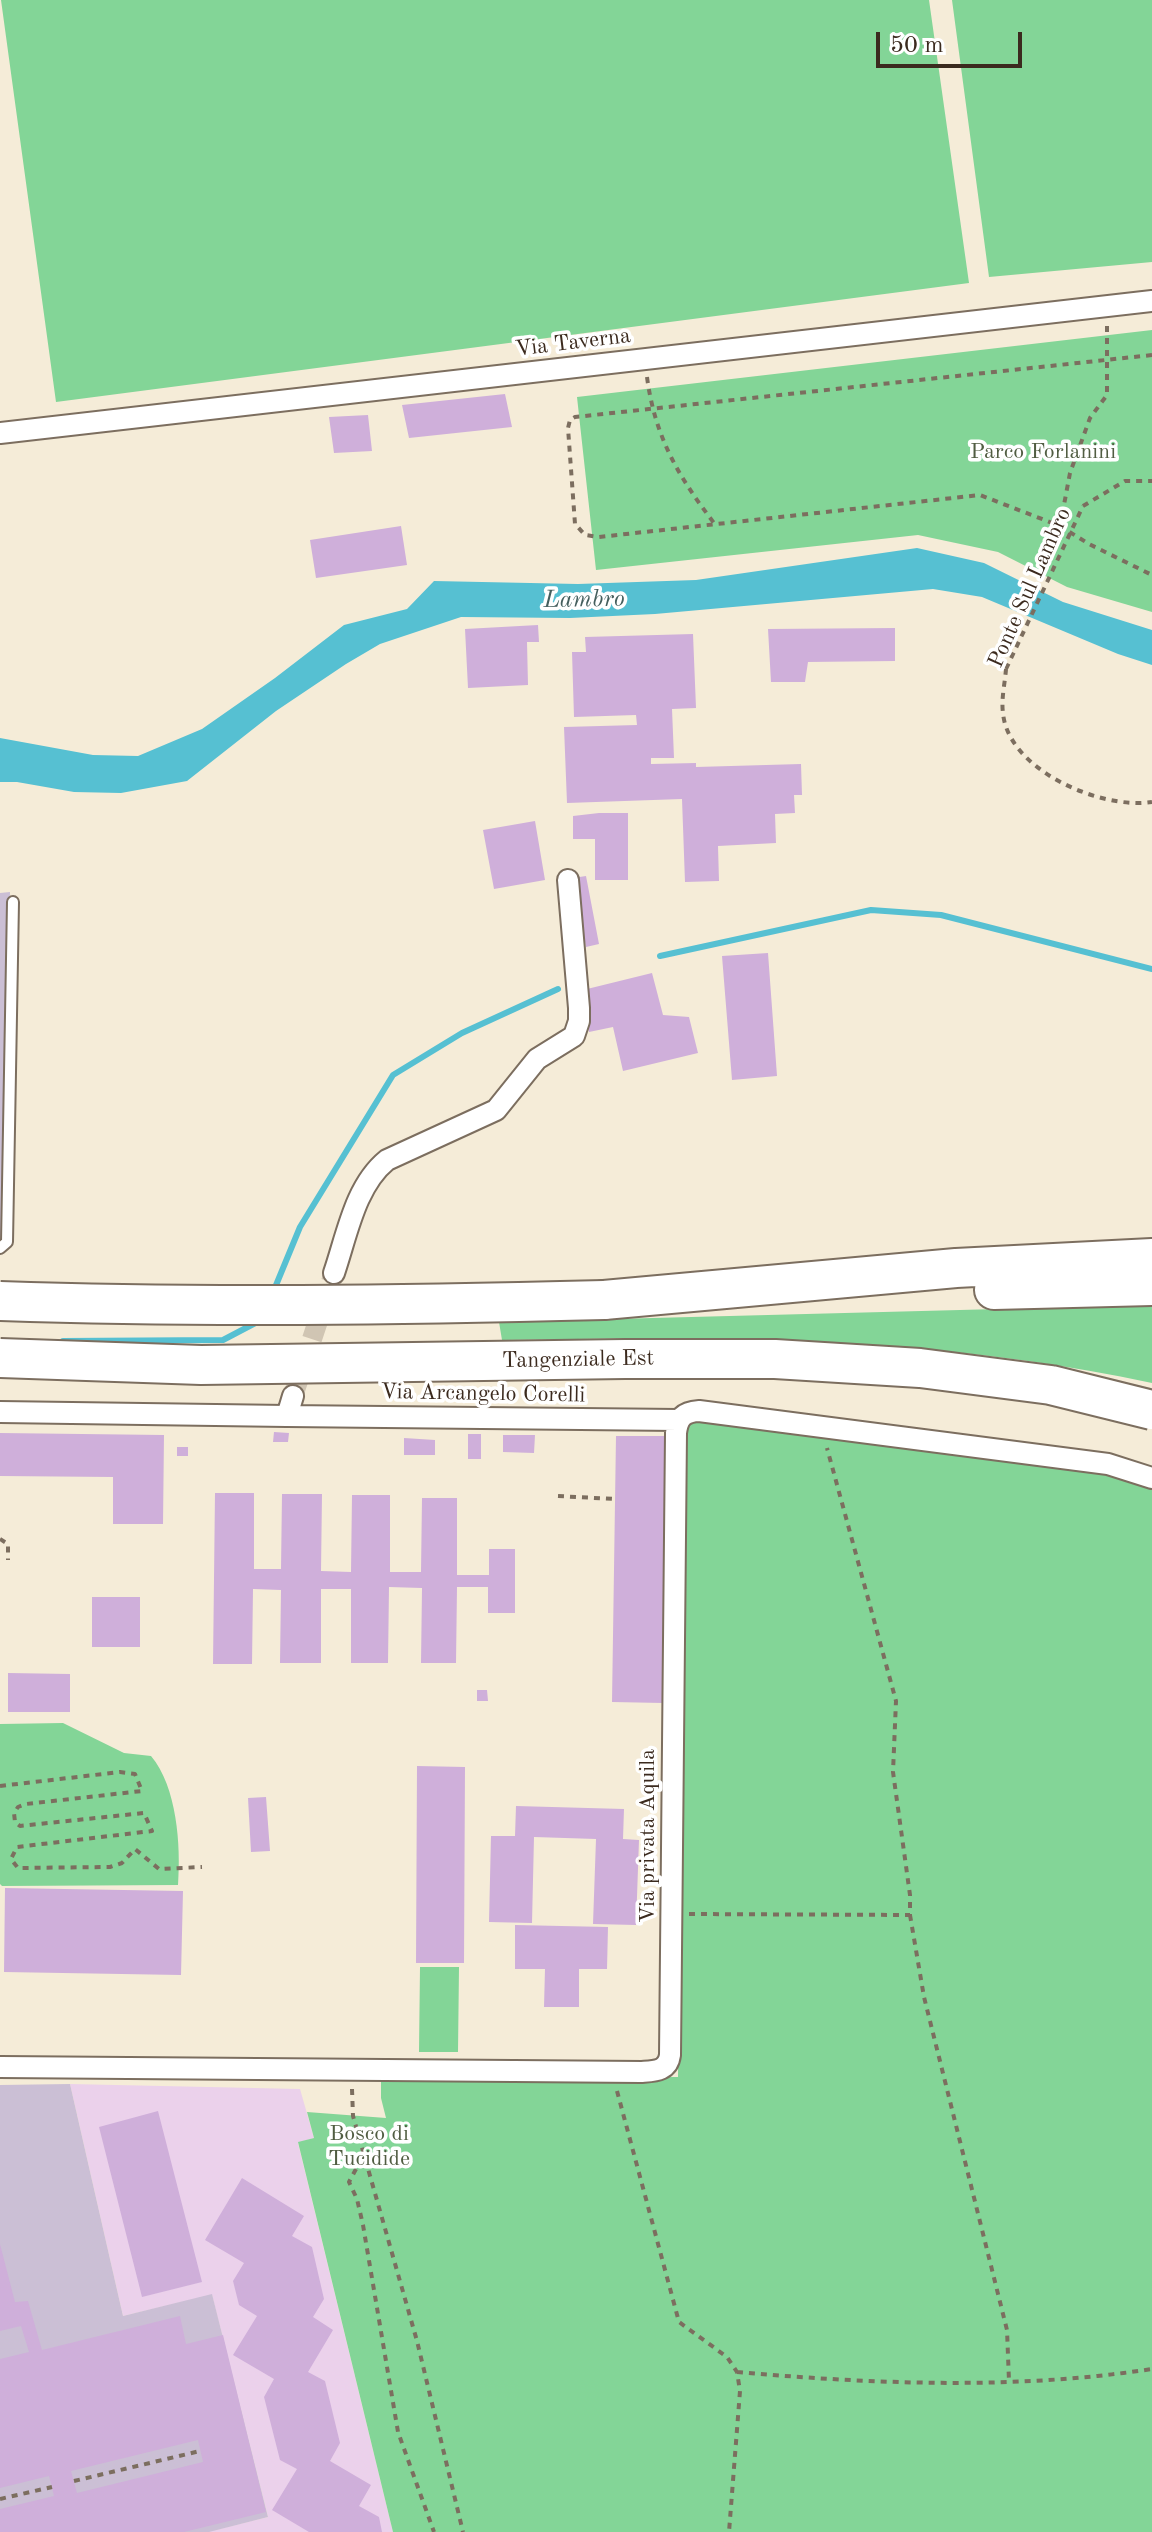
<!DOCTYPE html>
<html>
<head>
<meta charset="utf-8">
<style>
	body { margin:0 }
	#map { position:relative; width:1152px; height:2532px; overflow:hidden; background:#f5ecd8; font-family:"Old Standard TT",serif }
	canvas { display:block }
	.scale { position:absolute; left:876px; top:32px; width:146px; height:36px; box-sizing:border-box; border:4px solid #3b2a1e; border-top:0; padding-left:10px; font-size:24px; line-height:28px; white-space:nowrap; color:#3b2a1e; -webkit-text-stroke:6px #fff; paint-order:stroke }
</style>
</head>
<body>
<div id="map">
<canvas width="1152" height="2532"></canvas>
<div class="scale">50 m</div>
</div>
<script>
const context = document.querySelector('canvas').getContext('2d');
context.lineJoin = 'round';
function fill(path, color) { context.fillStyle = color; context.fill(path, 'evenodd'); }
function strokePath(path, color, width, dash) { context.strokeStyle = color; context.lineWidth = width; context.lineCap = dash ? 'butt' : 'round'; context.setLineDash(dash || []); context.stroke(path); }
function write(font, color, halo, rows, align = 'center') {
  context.font = font + ' "Old Standard TT",serif'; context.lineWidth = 7; context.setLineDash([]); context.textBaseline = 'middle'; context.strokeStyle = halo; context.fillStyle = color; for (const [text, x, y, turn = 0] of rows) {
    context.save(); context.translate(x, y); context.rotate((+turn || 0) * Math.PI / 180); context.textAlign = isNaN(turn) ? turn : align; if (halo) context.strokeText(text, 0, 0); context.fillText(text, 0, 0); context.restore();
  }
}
const built = new Path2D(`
	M70,2084L300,2089L314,2138L298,2143L393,2532H207L268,2517L212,2295L123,2316Z`);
const industrial = new Path2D(`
	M10,892L2,1239L0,1242V893Z
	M70,2084L123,2316L212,2294L268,2517L209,2532H0V2085Z`);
const green = new Path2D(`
	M1,0H929L969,283L56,402Z
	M952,0H1152V262L989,277Z
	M1152,330V612L1067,587L998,552L918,535L596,570L577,397Z
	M1152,1305V1383C935,1336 722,1336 502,1340L499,1322Z
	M694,1420L1103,1471L1152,1490V2532H393L298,2142L314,2138L307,2112L386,2118L381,2098V2078L678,2077L684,1446L687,1427Z
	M63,1723L124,1753L151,1756C177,1787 181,1845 178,1885L2,1886L0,1884V1724Z
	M420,1967H459L458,2052H419Z`);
const water = new Path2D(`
	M917,548L984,563L1063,602L1152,630V665L1118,654L982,597L933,589L655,614L570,618L461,617L380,644L346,664L276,711L187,781L121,793L74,792L17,782H0V738L93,755L138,756L202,729L275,678L344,625L407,609L434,581L578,584L696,580Z`);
const stream = new Path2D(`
	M660,956L871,910L941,915L1152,969
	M274,1290L300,1227L393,1075L462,1033L558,989
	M63,1341L223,1340L263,1319`);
const building = new Path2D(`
	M505,394L512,427L409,438L402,405Z
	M368,415L372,451L334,453L329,417Z
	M401,526L407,565L316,578L310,540Z
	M538,625L539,642H527L528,685L468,688L465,629Z
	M895,628V661L808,662L805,682H771L768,629Z
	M693,634L696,708L672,709L674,758H651V764L696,763V767L801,764L802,795H794L795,813L775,814L776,843L718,846L719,881L685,882L682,799L567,803L564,727L637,725L636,715L574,717L572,652H586L585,637Z
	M599,813H628V880H595V839H573V816Z
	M535,821L545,880L494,889L483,830Z
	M586,876L599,944L586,947L573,878Z
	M768,953L777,1076L732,1080L722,956Z
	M652,973L663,1015L689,1017L698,1053L623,1071L613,1027L589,1032L583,990Z
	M274,1432L289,1433L288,1442H273Z
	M0,1433L164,1435L163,1524H113V1477L0,1476Z
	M468,1434H481V1459H468Z
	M503,1435H535L534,1453L503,1452Z
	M616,1436H666L663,1703L612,1702Z
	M404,1438L435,1440V1455H404Z
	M177,1447H188V1456H177Z
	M215,1493H254V1569H281L282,1494H322L321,1571L351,1572L352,1495H390V1572H421L422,1498H457V1575H489V1549H515V1613H488V1587H457L456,1663H421L422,1588L389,1587L388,1663H351V1589H321V1663H280L281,1590L253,1589L252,1664H213Z
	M92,1597H140V1647H92Z
	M8,1673L70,1674V1712H8Z
	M477,1690H487L488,1701H477Z
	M417,1766L465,1767L464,1963H416Z
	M266,1797L270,1851L251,1852L248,1798Z
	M516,1806L624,1809L623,1839L639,1840L636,1925L593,1924L596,1839L534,1837L532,1923L489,1922L491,1836H515Z
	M5,1888L183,1891L181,1975L4,1972Z
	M515,1925L608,1927L607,1969H579V2007H544L545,1969H515Z
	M158,2111L202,2282L142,2297L99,2127Z
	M242,2178L304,2216L292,2236L312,2247L324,2299L313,2317L333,2330L308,2372L325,2381L340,2443L330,2461L371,2485L359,2506L379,2517L382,2532H309L272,2510L297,2469L280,2460L264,2397L274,2379L233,2355L257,2316L239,2305L233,2281L244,2263L205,2240Z
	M0,2244L15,2302L28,2301L42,2350L180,2316L186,2344L223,2335L266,2512L184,2532H0V2509L54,2496L49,2476L0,2488V2359L29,2352L21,2326L0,2331ZM198,2440L203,2462L77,2493L71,2471Z`);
const streetTunnel = new Path2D(`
	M293,1396L334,1273`);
const path = new Path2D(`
	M1152,355L575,417L570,420L568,428L575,524L585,535L599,537L980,495L1060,526L1089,544L1152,575
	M647,377C655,437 678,476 714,523
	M1083,506L1125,481H1152
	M1060,526L1070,473L1090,418L1107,395V323
	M1006,669C1005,683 1001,699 1003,713C1008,770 1101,810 1152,802
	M558,1496L615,1499
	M0,1539L8,1544V1560
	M0,1786L120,1772L135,1774L142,1791L26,1804L18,1807L14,1813L15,1822L20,1826L144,1813L152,1831L17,1847L11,1859L18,1868L110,1867L122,1863L135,1849L159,1869L202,1867
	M689,1914L910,1915V1895L893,1772L896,1701L827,1448
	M910,1915L924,1997L1007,2330L1009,2381
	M352,2089L353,2116L417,2341L463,2532
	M617,2091L679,2322L727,2357L737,2372L740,2391L729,2532
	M365,2161L356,2169L349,2182L357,2199L363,2225L398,2432L434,2532
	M737,2372C874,2384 1015,2390 1152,2369
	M74,2481L200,2451
	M0,2499L52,2487`);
const lane = new Path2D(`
	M0,1248L7,1242L13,902`);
const street = new Path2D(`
	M0,433L1152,301
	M334,1273C347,1235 355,1186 387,1160L496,1110L537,1059L574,1036L579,1021V1008L568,880
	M0,1412L287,1416L293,1396
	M287,1416L678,1420
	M0,2067L642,2072C655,2071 668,2071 670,2055L676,1433C678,1418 683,1412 699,1411L1108,1464L1152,1478`);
const highway = new Path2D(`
	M994,1290L1152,1286
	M604,1300L956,1268L1152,1258`);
const pathBridge = new Path2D(`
	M1006,669L1083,506`);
const highwayBridge = new Path2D(`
	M0,1301C201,1308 402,1305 604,1300
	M0,1358L201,1365L625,1359H775L920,1368L1051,1385L1152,1410`);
const streetNames = [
	["Via Taverna",573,343,-7],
	["Ponte Sul Lambro",1030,588,-66],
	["Tangenziale Est",578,1360,-1],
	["Via Arcangelo Corelli",483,1394,1],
	["Via privata Aquila",648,1836,-90]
];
const parkNames = [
	["Parco Forlanini",1043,452],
	["Bosco di",369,2134],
	["Tucidide",369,2159]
];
const waterNames = [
	["Lambro",584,600,-1]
];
fill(built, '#ebd1eb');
fill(industrial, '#cbbfd5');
fill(green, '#83d597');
fill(water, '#56c0d2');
strokePath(stream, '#56c0d2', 6);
fill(building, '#cfafda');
strokePath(streetTunnel, '#d0c5b3', 20, [20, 10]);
strokePath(lane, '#7c6e5f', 14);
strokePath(street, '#7c6e5f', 24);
strokePath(highway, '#7c6e5f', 42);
strokePath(path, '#7c6e5f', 4, [6, 6]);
strokePath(lane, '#fff', 10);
strokePath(street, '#fff', 20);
strokePath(highway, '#fff', 38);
strokePath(highwayBridge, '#7c6e5f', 42, []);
strokePath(pathBridge, '#7c6e5f', 4, [6, 6]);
strokePath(highwayBridge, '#fff', 38);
write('22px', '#3b2a1e', '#fff', streetNames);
write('22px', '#515d42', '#fff', parkNames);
write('italic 24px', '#445e5d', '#fff', waterNames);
</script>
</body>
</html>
